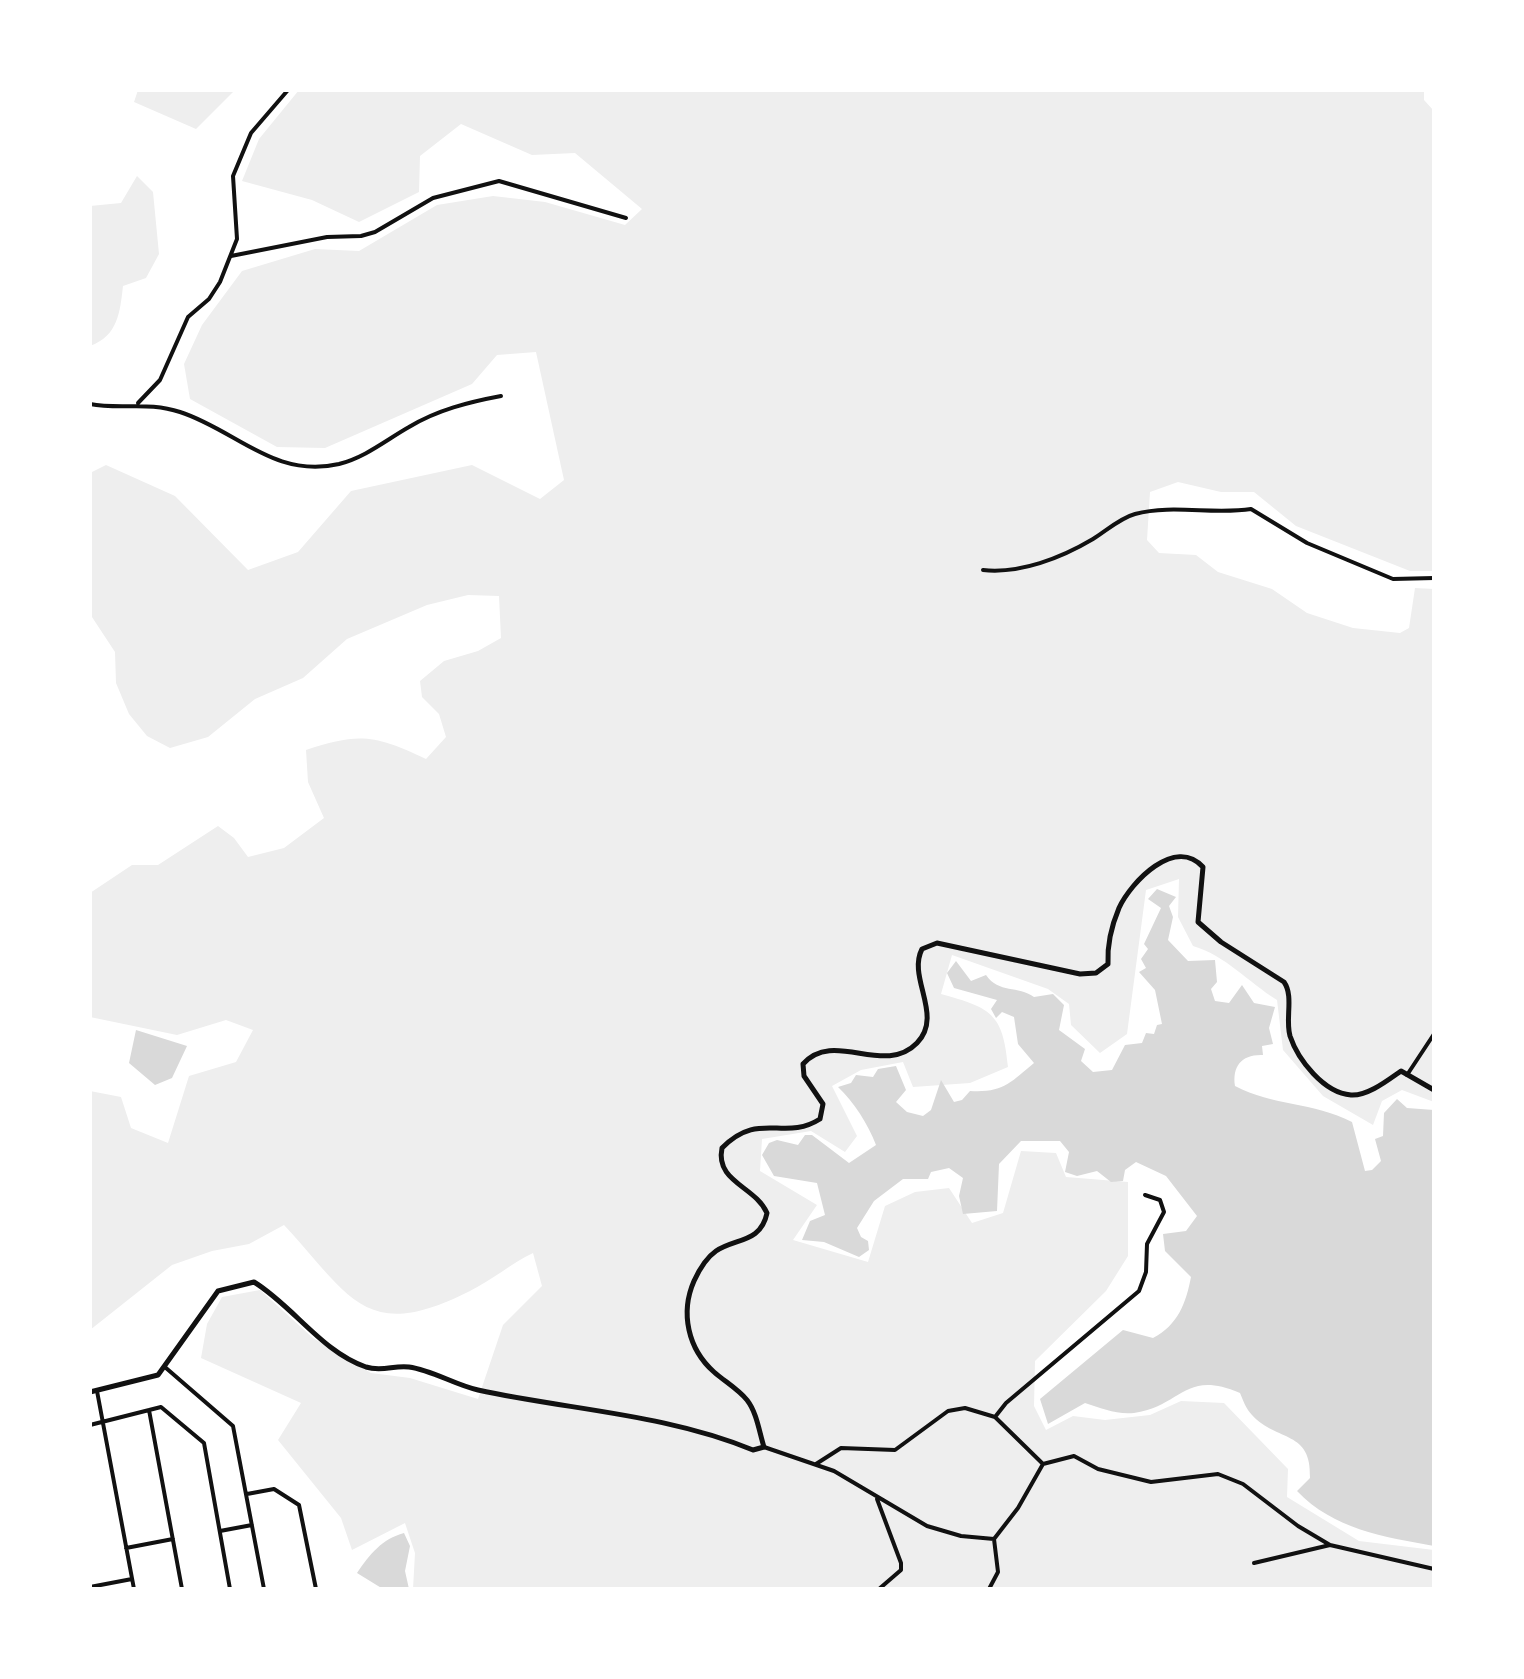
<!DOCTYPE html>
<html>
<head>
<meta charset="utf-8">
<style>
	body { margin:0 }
	#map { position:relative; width:1524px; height:1679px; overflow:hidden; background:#fff; font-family:"PT Sans",sans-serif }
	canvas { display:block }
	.frame { position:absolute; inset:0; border:92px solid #fff; pointer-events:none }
</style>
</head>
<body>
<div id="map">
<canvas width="1524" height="1679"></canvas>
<div class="frame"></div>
</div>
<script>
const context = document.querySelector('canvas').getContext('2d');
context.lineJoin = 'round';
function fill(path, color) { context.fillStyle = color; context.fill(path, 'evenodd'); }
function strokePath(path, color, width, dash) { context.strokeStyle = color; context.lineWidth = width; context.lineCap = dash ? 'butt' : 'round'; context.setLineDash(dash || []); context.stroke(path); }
const green = new Path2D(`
	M138,90H235L196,129L134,102Z
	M299,90H1424V100L1434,111V571H1410L1296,526L1254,492H1221L1178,482L1150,492L1147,540L1159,553L1196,555L1218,572L1272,589L1307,613L1353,628L1400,633L1409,628L1415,588L1434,589V1102L1402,1090L1382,1101L1373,1125L1323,1096L1283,1050L1277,1000C1248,982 1225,955 1193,946L1178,917L1179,879L1146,890L1127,1034L1100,1053L1071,1025L1069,1004L1048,989L952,955L941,994C991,1008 1003,1013 1008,1067L970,1083L913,1087L903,1062L861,1070L832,1086L857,1136L845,1152L811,1131L762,1139L760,1171L817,1205L793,1240L868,1262L885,1206L915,1192L949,1188L972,1223L1003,1213L1021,1151L1056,1153L1066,1177L1128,1182V1256L1106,1291L1035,1361L1034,1406L1046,1430L1073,1416L1105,1420L1150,1415L1181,1401L1224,1403L1288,1469L1287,1497L1359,1541L1434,1550V1589H413L415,1553L405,1523L352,1550L341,1518L278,1440L301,1403L201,1358L207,1324L222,1297L260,1290L313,1338L371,1373L410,1378L478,1399L503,1325L542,1286L533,1253C512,1263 492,1280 470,1291C365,1344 351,1297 284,1225L249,1244L212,1251L172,1265L90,1330V1091L121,1097L131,1128L168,1143L189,1076L236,1062L253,1030L226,1020L177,1035L90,1017V893L132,865H158L218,826L234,838L248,857L284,848L324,818L308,782L306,750C359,732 376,735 426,759L446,737L439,714L422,697L420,681L444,661L478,651L501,638L499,596L468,595L427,605L347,639L303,678L255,699L208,737L170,748L147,736L129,714L116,683L115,652L90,614V473L106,465L175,496L248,570L298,552L351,491L472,465L540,499L564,480L536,352L497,355L472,384L325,448L277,447L190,399L184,364L202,325L242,271L315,249L359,251L437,205L493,196L545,202L625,225L642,209L575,153L532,155L461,124L420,156L419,192L359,222L312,200L242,181L259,139Z
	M137,176L153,192L159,254L146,278L123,286C120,312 118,336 90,346V206L121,203Z`);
const water = new Path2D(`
	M1157,889L1176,897L1169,906L1173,917L1168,940L1188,961L1215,960L1217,982L1211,989L1215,1001L1229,1003L1242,985L1254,1003L1275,1007L1269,1028L1273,1044L1262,1046L1263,1055C1242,1054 1232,1066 1235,1086C1273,1106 1313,1102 1352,1122L1365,1171L1372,1170L1381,1161L1375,1139L1383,1136L1384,1113L1397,1099L1407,1108L1434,1110V1546C1384,1537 1333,1529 1297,1491L1310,1478C1312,1430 1277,1442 1252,1415C1246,1409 1243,1400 1240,1393C1184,1369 1182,1406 1134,1413C1117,1415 1101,1408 1085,1403L1048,1424L1040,1399L1123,1330L1153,1338C1178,1325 1186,1303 1191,1277L1165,1251L1163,1234L1186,1231L1197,1216L1166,1176L1136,1162L1125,1170L1123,1181L1111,1182L1097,1171L1077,1176L1065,1172L1069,1152L1060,1141H1021L999,1164L997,1211L963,1214L959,1196L963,1178L949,1168L931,1172L928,1179H903L874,1201L857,1228L861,1237L868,1241L869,1250L859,1257L824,1242L802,1240L810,1221L825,1215L817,1183L774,1176L762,1155L769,1143L777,1140L798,1145L805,1135H812L849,1163L876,1145C868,1124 854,1102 838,1087L851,1083L856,1075L873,1077L878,1069L896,1066L906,1090L896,1102L907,1112L923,1116L931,1110L941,1080L954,1102L962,1100L970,1091C1003,1093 1011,1082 1034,1063L1018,1044L1014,1017L1002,1012L996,1018L991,1009L997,1000L954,988L947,973L956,961L971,981L986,975C999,994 1018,985 1034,997L1053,994L1064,1005L1059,1030L1085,1049L1081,1061L1093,1072L1112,1070L1125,1045L1142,1043L1146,1033L1154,1034L1157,1025L1162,1024L1155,990L1139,972L1146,968L1141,959L1148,949L1144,944L1161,908L1148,899Z
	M136,1030L187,1046L172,1078L155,1085L129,1063Z
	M404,1533L410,1546L405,1571L409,1589H383L357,1573C370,1554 382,1539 404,1533Z`);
const minor = new Path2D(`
	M231,256L327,237L361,236L375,232L433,198L499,181L626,218
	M138,403L160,380L188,317L209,299L220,282L237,239L233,176L251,133L288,90
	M90,404C121,410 148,401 180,412C236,430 274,479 339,464C366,457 386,440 409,427C437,410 469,402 501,396
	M983,570C1020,574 1061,558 1093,539C1106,531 1120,518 1135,514C1172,504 1214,515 1251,509L1307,543L1393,579L1434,578
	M1407,1075L1434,1034
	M166,1368L233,1426L264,1589
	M97,1391L134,1589
	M149,1410L182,1589
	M90,1425L161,1407L204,1443L230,1589
	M764,1447L834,1471L927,1526L961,1536L994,1539
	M816,1464L841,1448L895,1450L948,1411L965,1408L995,1417
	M1043,1464L995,1417L1006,1403L1139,1291L1146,1272L1147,1244L1164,1212L1160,1200L1145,1195
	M247,1494L274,1489L299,1505L316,1589
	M877,1499L901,1563V1570L879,1589
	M220,1531L252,1525
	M126,1548L173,1539
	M1254,1563L1330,1545
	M90,1587L132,1579
	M989,1589L998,1572L994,1539L1018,1508L1043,1464L1074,1456L1098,1469L1151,1482L1218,1474L1243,1484L1298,1526L1330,1545L1434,1569`);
const tertiary = new Path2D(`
	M90,1392L158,1375L218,1291L254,1282C293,1306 322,1352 366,1367C382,1372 394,1365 409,1367C432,1370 455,1385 478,1390C570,1410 666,1414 753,1450L764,1447C759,1431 757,1413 747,1400C738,1389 724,1381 714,1372C688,1349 680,1313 694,1281C699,1270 706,1258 716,1251C735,1238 761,1243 767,1213C755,1186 715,1182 722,1148C759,1110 784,1142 820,1119L823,1104L804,1076L803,1064C834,1029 884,1077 917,1043C944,1015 907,978 922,949L937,943L1080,974L1096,973L1108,964C1107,944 1111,927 1119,908C1131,882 1175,836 1203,867L1198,922L1221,942L1284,982C1294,996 1285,1019 1290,1036C1298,1060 1324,1093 1351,1095C1368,1096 1388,1080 1401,1071L1434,1090`);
fill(green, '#eee');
fill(water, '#d9d9d9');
strokePath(minor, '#111', 4);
strokePath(tertiary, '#111', 5);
</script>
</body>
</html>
